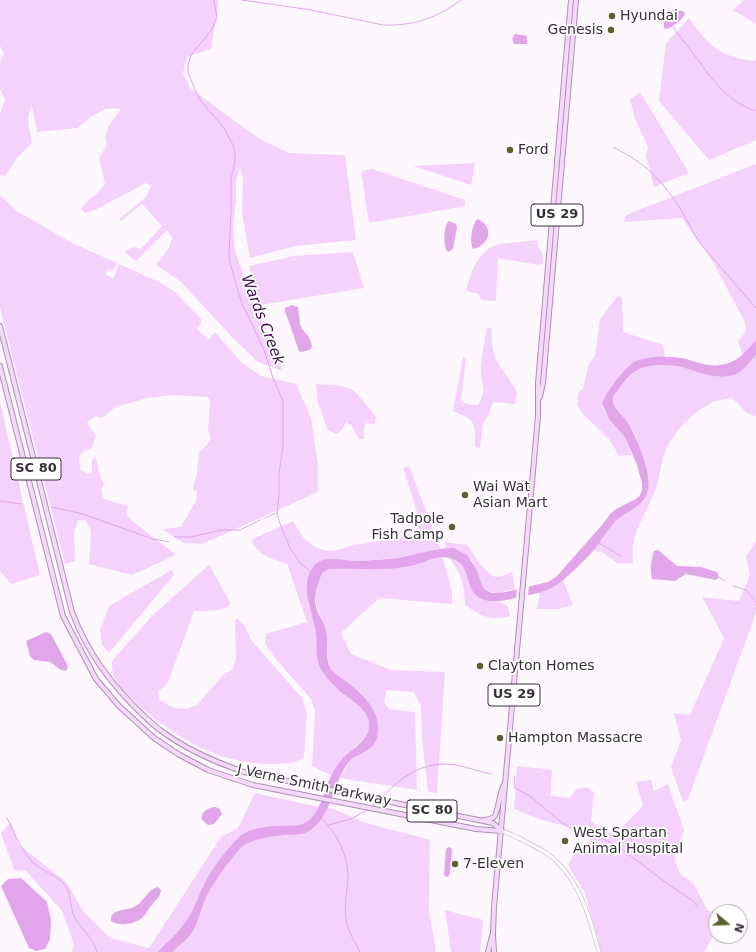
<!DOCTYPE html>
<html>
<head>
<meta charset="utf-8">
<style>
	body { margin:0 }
	#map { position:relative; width:756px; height:952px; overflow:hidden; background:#fef7ff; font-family:"DejaVu Sans",sans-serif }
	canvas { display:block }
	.north { position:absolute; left:708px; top:904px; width:40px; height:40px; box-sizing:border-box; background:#fff; border:1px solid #afacaf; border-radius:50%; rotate:109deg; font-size:11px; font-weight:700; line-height:16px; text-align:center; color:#373038 }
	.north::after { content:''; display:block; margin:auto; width:14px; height:18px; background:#5d5f2d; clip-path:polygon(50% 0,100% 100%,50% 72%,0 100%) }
</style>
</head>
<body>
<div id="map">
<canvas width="756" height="952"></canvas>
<div class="north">N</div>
</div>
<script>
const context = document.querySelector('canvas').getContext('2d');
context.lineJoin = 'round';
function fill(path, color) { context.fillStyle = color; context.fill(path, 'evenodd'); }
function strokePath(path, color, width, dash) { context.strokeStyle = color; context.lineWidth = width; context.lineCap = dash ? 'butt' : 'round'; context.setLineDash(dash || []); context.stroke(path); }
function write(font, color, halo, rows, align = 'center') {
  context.font = font + ' "DejaVu Sans",sans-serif'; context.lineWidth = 3.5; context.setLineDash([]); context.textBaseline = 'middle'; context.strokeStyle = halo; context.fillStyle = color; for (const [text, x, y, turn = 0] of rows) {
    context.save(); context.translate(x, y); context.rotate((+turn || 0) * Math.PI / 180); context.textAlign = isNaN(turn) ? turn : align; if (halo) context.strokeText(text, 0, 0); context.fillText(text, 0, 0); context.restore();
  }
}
const green = new Path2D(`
	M0,0H219L211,49L187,57L183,73L190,88L258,138L289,153L345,155L356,240L296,246L250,258L242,213L243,178L240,169L236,180V201L233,228L235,251L250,294L277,352L282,371L258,362L234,339L180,281L156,265L169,248L172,238L167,230L136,261L124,252L133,247L141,249L162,226L142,204L121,221L119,219L146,197L151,186L146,183L93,211L85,213L81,209C87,199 99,194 105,184L99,158L107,145C102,131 112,122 120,110L117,108L105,109L92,116L77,128L37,132L32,106C25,117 30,131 32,143L17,158L5,176L0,175V113L5,99L0,89V62L4,53L0,46Z
	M744,0H756V24L733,10Z
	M689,18C709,46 718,56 753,61L756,59V140L709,160L659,101L666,43Z
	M640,92L689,173L654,187L646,156L648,147L635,119L630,100Z
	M475,163L471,185L413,166Z
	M756,164V340L743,355L738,342L746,331L745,322L713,262L682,218L624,222L626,215Z
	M372,169L465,200V206L369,223L361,171Z
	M0,195L17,211L72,243L117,263L113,271L109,269L105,274L113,279L119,264L159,282L174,291L202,320L197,329L208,339L215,332L241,362L261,376L296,384L311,418L318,465V492L202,544L184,543L162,529L181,527L196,501L197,492L193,489L197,473L199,453L210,441V435L208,430L210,399L207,397L172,395L147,398L115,407L102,418L95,416L87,423L96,436L92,448L84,451L79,457L80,469L87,474L92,473V460L96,457L99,473L104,484L101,490L103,498L113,502L128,506L126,514L131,520L176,555L132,575L89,564L91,531L86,521L78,520L74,533L75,561L65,564L0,307Z
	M537,240L538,248L542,252L543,264L539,265L498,258L496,301L481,300L479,294L466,291C470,274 478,251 496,245C507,242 526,242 537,240Z
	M353,252L364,288L260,305L249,266L295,256Z
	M618,296L622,297L623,332L663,345L665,357L644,359L604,397C599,412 615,424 623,435C627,441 629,448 632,455L619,456L609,439L581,412L577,404L578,393L583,389L588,366L595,355L600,319Z
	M487,327L492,329C490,363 503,366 517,392L515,404L493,402L488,416L483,423L480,448L475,447C475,422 477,421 453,411L463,357L466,358L461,401L471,405H478C487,390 482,389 481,374C480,363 485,340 487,327Z
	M756,355V416C742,414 742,404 731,398C725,399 718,400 713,402C691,413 673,432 664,455C660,466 660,477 656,488C650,507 636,525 633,545C632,551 633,557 633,563H617L602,552L594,550C603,537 611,523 625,513C634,507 646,505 648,492C649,486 639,443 636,436C634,431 631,427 628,423C624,416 611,406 613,397C614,392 627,379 632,374C637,369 644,367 651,366C660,365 670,364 678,366C713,374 730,390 756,355Z
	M316,384C327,385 340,384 351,389C357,392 371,410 376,417L375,424L365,422L364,430V439H359L352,426L346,422L342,430L337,434L328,430L318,403Z
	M0,402L40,575L11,584L0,571Z
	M409,466L441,550L388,559L357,561L327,559L308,604L316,629L317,642L331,683L362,709L367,715L369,720L370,725L366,737L342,759L332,776L312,766L315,711L311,699L274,657L265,643L266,634L307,622L287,564C270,558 261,557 251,540L293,521C297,527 300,534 305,539C318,552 333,554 349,546L418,534L419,518L403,468Z
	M756,541V613L688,799L683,802L671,767L681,740L674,713L690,715L724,638L702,597L739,601L750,575L746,557Z
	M444,542L467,545C473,553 486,576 497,577C501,577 507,574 512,572L515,589L497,593L487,591L483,588L477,570L471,559L449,548L446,549Z
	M439,558H443L452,592V604L379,598L341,633L351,654L391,670L445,672L437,793L428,792L422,738L421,707L414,692L387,690L384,702L389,709L415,712L417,790L340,778L349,762L374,744L367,701L360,692L335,674L330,667L328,658L326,629L317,607L315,599L320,577L322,573L329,569H377L404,567Z
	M450,558C475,567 463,584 479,597C487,604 499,600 508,606L510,616C490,622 481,615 465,605C464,582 462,578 450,558Z
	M209,565L231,604C221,612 207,611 194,611L169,680L165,686L158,691L159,700L174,708L187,709L197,705L223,675L233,669L236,657L235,621L237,618L244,625L252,641L302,698L307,715L304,757C295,764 283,763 272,764C221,764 179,740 141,707C127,694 110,682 112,661L153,615Z
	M172,570L174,575L109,653L102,645L100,630L109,606Z
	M563,580L573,605L558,609H537L540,592L548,590Z
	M517,766L552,770L550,796L569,798L577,789L586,787L594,792L591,821L605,833H616L643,806L636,782L651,780L654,791L668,784L684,830L677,850L675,861L680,874L693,883L708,911L719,912H716V931L704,952H601L585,893L568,865L574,855L590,842L589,832L542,820L514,809Z
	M255,793L310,805L334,809L363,822L430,840L429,910L436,952H72L74,945L62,911L26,871L14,870L1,833L11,822L19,845L66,882L83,911L110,938L149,948L221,837L238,828Z
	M445,910L483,920L480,952H451Z`);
const water = new Path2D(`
	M667,10L683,11L685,14C681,21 674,26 667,29L664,28C664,22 661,15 667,10Z
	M515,34L527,36V44H514L512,39Z
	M477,219C496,227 489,245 473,249C469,241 472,226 477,219Z
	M449,221L456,224L457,227L453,249L448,252C443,246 443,227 449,221Z
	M292,305L298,307L300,324L302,329L309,337L312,346L311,349L302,352L299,351L285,311V308Z
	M756,340V355C751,361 745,369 738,373C718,383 697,370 677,366C671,365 664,365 658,365C650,366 642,367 636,371C629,375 622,384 618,390C615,393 612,397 613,402C615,410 624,416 628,423C636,435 647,464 648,478C652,508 630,506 613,524C606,532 601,541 594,550C585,560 559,587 547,590C537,594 525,596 515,598C503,601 488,605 477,596C463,584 473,565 450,558C439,555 428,561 418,564C391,572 361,568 333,569H329L322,573C320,577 315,595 315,599C314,610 324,620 326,630C329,642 324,658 331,669C337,676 345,680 352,686C365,696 380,713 378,731C377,753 358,751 348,763C333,782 332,819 307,832C300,836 292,834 284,835C273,836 252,839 243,846C233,855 210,887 205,900C200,910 198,924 191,934C186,941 178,946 172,952H158C169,940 182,930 190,915C196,905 199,894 204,885C212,868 224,853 237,839C246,829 266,826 280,826C288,825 295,827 303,824C321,816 323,791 332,774C335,769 339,762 343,758C351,750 364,743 368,732C375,713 353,702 341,692C334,686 328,680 323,672C313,659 319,643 315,628C311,609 300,585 313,567C322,554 343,561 356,561C371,560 388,560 402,557C419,554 437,548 454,548L467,555L477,570L483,588L487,591L492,593L506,592L548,582L557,576L602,525L611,513L616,509L636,499L640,495L642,490V483L637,465L628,444L624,436L609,419L602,403C605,395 610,389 615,382C620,375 627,367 634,362C646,355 673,356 686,359C699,363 711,368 725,364C739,361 747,350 756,340Z
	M658,550L677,566L701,567L717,572L719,577L716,580L686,574L675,581L652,579C650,570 651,560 654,551Z
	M46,632L51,634L67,664L68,668L66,671L61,670L50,662L34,660L30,656L26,641Z
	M213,807C219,807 220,809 222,814L214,824L208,825L202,820C200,812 207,809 213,807Z
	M449,847L451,848L452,850L450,873L448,877L445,876L444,874L446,849Z
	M21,878L47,902L51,920L50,939L45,949L36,951L29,948L1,886L8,879Z
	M158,887L161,890C160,898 155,900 151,906C148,909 147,913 144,916C137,924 120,927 111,921V917C115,908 128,911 136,906C144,901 148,889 158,887Z`);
const pier = new Path2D(`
	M529,583L528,597L516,600L517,586Z`);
const stream = new Path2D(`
	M214,0L217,17L214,25L210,32L191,55L188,65V72L196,92L201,101L224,128L233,145L235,152V160L231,180V213L229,255L230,263L241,301L264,350L273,378L283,401V445L279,473V495L277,513L279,521L290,548L300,563L310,571
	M242,0L311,10L383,25C415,26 436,18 461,0
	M673,27C678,35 684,41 690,49C708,73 725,102 756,111
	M613,147C646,164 659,177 680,208C687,219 692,232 700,243L756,308
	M0,501L21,504
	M52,507L83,514L153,539L169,542
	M265,518L276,513
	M174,537H190L222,530H240L260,520
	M599,543L621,556
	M719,577L725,581
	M733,586L746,590L756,602
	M514,776L515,788L531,797L561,822L576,832L601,838L618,846L669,885L692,900L697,906
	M380,799C402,777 422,760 456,765C468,767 479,772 492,774
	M371,807L378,801
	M7,818C14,832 24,856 36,865C45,872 57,876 64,884C72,893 69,905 74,916C81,930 92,935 97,952
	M321,818C337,833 348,855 348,878C347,893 343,909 347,924C350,934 355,943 360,952
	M329,825L351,819L369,809`);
const tertiary = new Path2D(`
	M502,831C512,834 521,839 530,844C540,849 550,854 558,863C581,885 591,922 599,952`);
const primary = new Path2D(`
	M0,326L72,612C87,652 113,687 144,716C149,720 154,726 160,730C184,748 215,762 244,772L488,822L493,823L502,831
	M0,366L63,616L96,679L119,706L154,738L178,754L208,770L253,785L476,829L502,831
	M540,397L543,383L576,0
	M484,820C487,820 491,819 494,817C498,814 499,792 505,783
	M488,952L492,936
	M494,952L493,934L494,907L538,416V383L571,0`);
const markers = [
	[612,16,4,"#5d5f2d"],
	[611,30,4,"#5d5f2d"],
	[510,150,4,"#5d5f2d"],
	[465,495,4,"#5d5f2d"],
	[452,527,4,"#5d5f2d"],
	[480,666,4,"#5d5f2d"],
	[500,738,4,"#5d5f2d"],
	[565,841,4,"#5d5f2d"],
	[455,864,4,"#5d5f2d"]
];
const shields = [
	[557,215,52],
	[36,469,50],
	[514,695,52],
	[432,811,50]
];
const shieldNames = [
	["US 29",557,215],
	["SC 80",36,469],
	["US 29",514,695],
	["SC 80",432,811]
];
const poiNames = [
	["Hyundai",620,16],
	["Genesis",603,30,"right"],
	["Ford",518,150],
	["Wai Wat",473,487],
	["Asian Mart",473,503],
	["Tadpole",444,519,"right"],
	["Fish Camp",444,535,"right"],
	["Clayton Homes",488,666],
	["Hampton Massacre",508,738],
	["West Spartan",573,833],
	["Animal Hospital",573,849],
	["7-Eleven",463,864]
];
const streetNames = [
	["J Verne Smith Parkway",314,786,12]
];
const waterNames = [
	["Wards Creek",262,320,69]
];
fill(green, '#f5d2fb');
fill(water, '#e1a5ea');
fill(pier, '#fef7ff');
strokePath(stream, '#e1a5ea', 1);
strokePath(tertiary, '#dacadd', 5);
strokePath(primary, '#af8eb4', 6);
strokePath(tertiary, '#fff', 3);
strokePath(primary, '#f5d9fa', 4);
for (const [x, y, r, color] of markers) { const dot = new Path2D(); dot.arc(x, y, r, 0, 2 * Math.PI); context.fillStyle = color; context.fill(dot); strokePath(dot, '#fff', 1.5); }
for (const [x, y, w] of shields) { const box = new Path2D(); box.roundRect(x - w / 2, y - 11, w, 22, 3); context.fillStyle = '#fff'; context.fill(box); strokePath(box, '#373038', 1); }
write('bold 13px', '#373038', null, shieldNames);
write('14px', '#373038', '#fff', poiNames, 'left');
write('14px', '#373038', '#fff', streetNames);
write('italic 15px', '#430d4c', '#fff', waterNames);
</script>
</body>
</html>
